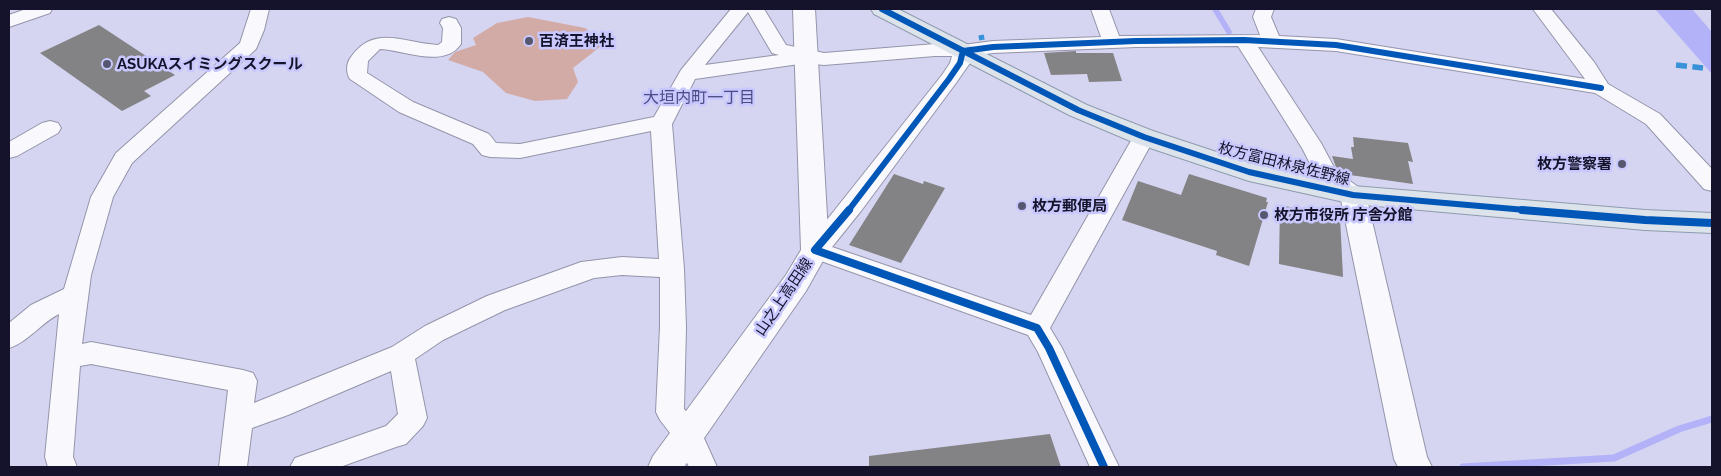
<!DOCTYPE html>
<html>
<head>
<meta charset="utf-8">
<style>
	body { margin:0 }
	#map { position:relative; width:1721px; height:476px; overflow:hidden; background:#d5d5f1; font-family:Raleway,sans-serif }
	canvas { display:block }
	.frame { position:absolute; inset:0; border:10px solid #15132b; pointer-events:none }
</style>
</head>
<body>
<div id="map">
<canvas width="1721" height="476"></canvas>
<div class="frame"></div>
</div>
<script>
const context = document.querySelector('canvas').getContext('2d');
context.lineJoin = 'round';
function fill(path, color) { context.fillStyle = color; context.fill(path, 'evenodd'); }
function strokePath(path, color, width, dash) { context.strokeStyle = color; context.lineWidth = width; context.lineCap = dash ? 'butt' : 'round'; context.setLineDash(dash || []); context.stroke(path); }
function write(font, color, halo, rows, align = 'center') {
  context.font = font + ' Raleway,"Noto Sans JP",sans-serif'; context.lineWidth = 5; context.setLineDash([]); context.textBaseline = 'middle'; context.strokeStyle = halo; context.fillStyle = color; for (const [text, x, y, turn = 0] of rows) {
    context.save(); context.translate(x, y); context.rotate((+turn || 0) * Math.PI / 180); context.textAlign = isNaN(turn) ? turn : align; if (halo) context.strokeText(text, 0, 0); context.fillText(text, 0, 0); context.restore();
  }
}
const green = new Path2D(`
	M528,17L585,28L605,43L573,68L578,82L567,99L535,101L506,93L483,72L448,60L455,52L476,45L473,38L497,23Z`);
const water = new Path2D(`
	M1655,9H1692L1712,32V74Z`);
const streamFar1 = new Path2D(`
	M1215,9L1229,32`);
const stream = new Path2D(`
	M1463,467L1614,458L1679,429L1712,419`);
const building = new Path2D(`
	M99,25L175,75L144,91L151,96L122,111L40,53Z
	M1076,51V53H1113L1122,81L1089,82L1087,74L1051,75L1044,53Z
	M1353,137L1408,143L1413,162L1408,161L1413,184L1343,174L1337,170L1332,156L1353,159L1351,147H1354Z
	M894,174L923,184L924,181L945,188L901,263L849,245Z
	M1189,174L1267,198L1266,202H1268L1249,266L1216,255L1217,251L1122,220L1138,181L1181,195Z
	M1280,205L1340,217L1343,277L1279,264Z
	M1050,434L1061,467H869V456Z`);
const street = new Path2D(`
	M26,9H52L50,13L9,27V15Z
	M251,9H269L264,30L256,49L132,163L113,197L91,275L82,344L91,342L243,370L253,373L257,381L254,403L392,347L425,326L487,296L581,262L622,257L659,259L651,131L520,158L490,157L482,155L473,144L399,112L350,79C346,73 346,63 351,57C374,24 404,43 438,45L442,42L443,28L440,23L442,19L449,17L456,19L461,28V44C444,69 405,50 380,49L368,61L367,73L413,102L489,134L496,143L520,144L654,117L681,70L731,9H764L786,45L824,53L935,44L963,45L993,41L1101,37L1091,9H1109L1119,36L1260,35L1253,17L1256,9H1274L1271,17L1279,36L1336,39L1585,79L1533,9H1551L1594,62L1608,84L1660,114L1712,169V191L1704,189L1646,124L1595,93L1336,51L1258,47L1321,143L1336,171L1361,189L1364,195L1361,201L1353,203L1345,201L1319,181L1302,148L1238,46L1136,47L993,53L972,56L970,63L956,83L861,211L832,247L1031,315L1136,132L1144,130L1152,132L1155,137L1050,328L1062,348L1119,467H1090L1038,352L1028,335L807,256L803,250L942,75L950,63L952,56H935L824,65L806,63L695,79L672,124L684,269L686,327L684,409L698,425L717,467H689L677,442L660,420L656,412L660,327V277L622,275L594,278L505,310L443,340L415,359L427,418L423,426L406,444L396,447L340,467H290L295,458L386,426L398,414L391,371L288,415L252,428L247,467H219L228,390L91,364L80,366L73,457L77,467H48L45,457L59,314C41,323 28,342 9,348V323L31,305L64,289L91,197L116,153L240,43ZM748,12L772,53L779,55L705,65Z
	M50,121L58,123L61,128L58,133L17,156L9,158V142L42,123Z`);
const secondary = new Path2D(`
	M793,9H815L829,250L806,291L684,467H648L653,456L786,275L801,250Z
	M1353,186L1362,188L1366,195L1427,457L1432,467H1398L1394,459L1340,195L1344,188Z`);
const primary = new Path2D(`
	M871,9H898L1087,105L1153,131L1253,164L1353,186L1645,210L1712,213V233L1645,230L1353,204L1249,181L1135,143L1069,115L874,14Z`);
const quiet = new Path2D(`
	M981,35L982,40
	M1676,65L1703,68`);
const cyclewayFar1 = new Path2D(`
	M882,9L1078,110L1144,137L1249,172L1353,195L1537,211
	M848,211L949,79L960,63L963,51L993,47L1136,41L1244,40L1336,45L1601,88`);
const cycleway = new Path2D(`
	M849,210L815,250L1037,328L1049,348L1104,467
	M1522,210L1645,220L1712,223`);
const markers = [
	[529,41,5,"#585770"],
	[107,64,5,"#585770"],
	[1622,164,5,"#585770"],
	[1022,206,5,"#585770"],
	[1264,215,5,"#585770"]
];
const poiNames = [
	["百済王神社",539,41],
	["ASUKAスイミングスクール",117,64],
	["枚方警察署",1612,164,"right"],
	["枚方郵便局",1032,206],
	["枚方市役所 庁舎分館",1274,215]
];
const streetNames = [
	["枚方富田林泉佐野線",1284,164,14],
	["山之上高田線",784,297,-56]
];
const neighbourhoodNames = [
	["大垣内町一丁目",699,98]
];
fill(green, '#d3aba6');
fill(water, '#b3b1f7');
strokePath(streamFar1, '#b3b1f7', 5.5);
strokePath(stream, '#b3b1f7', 7);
fill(building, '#838284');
strokePath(street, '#9494ab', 2);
strokePath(secondary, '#9494ab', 2);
strokePath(primary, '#8e9bae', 2);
fill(street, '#f9f9fd');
fill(secondary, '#f9f9fd');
fill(primary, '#dce3eb');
strokePath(quiet, '#3992d7', 5.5, [11, 5.5]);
strokePath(cyclewayFar1, '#0057b8', 6);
strokePath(cycleway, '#0057b8', 8);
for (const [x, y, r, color] of markers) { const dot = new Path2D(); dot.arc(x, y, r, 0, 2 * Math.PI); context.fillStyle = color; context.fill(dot); strokePath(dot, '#c8c8fe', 2); }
write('bold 15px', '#15132b', '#c8c8fe', poiNames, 'left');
write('15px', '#15132b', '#c8c8fe', streetNames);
write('16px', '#4d4a84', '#c8c8fe', neighbourhoodNames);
</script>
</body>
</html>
